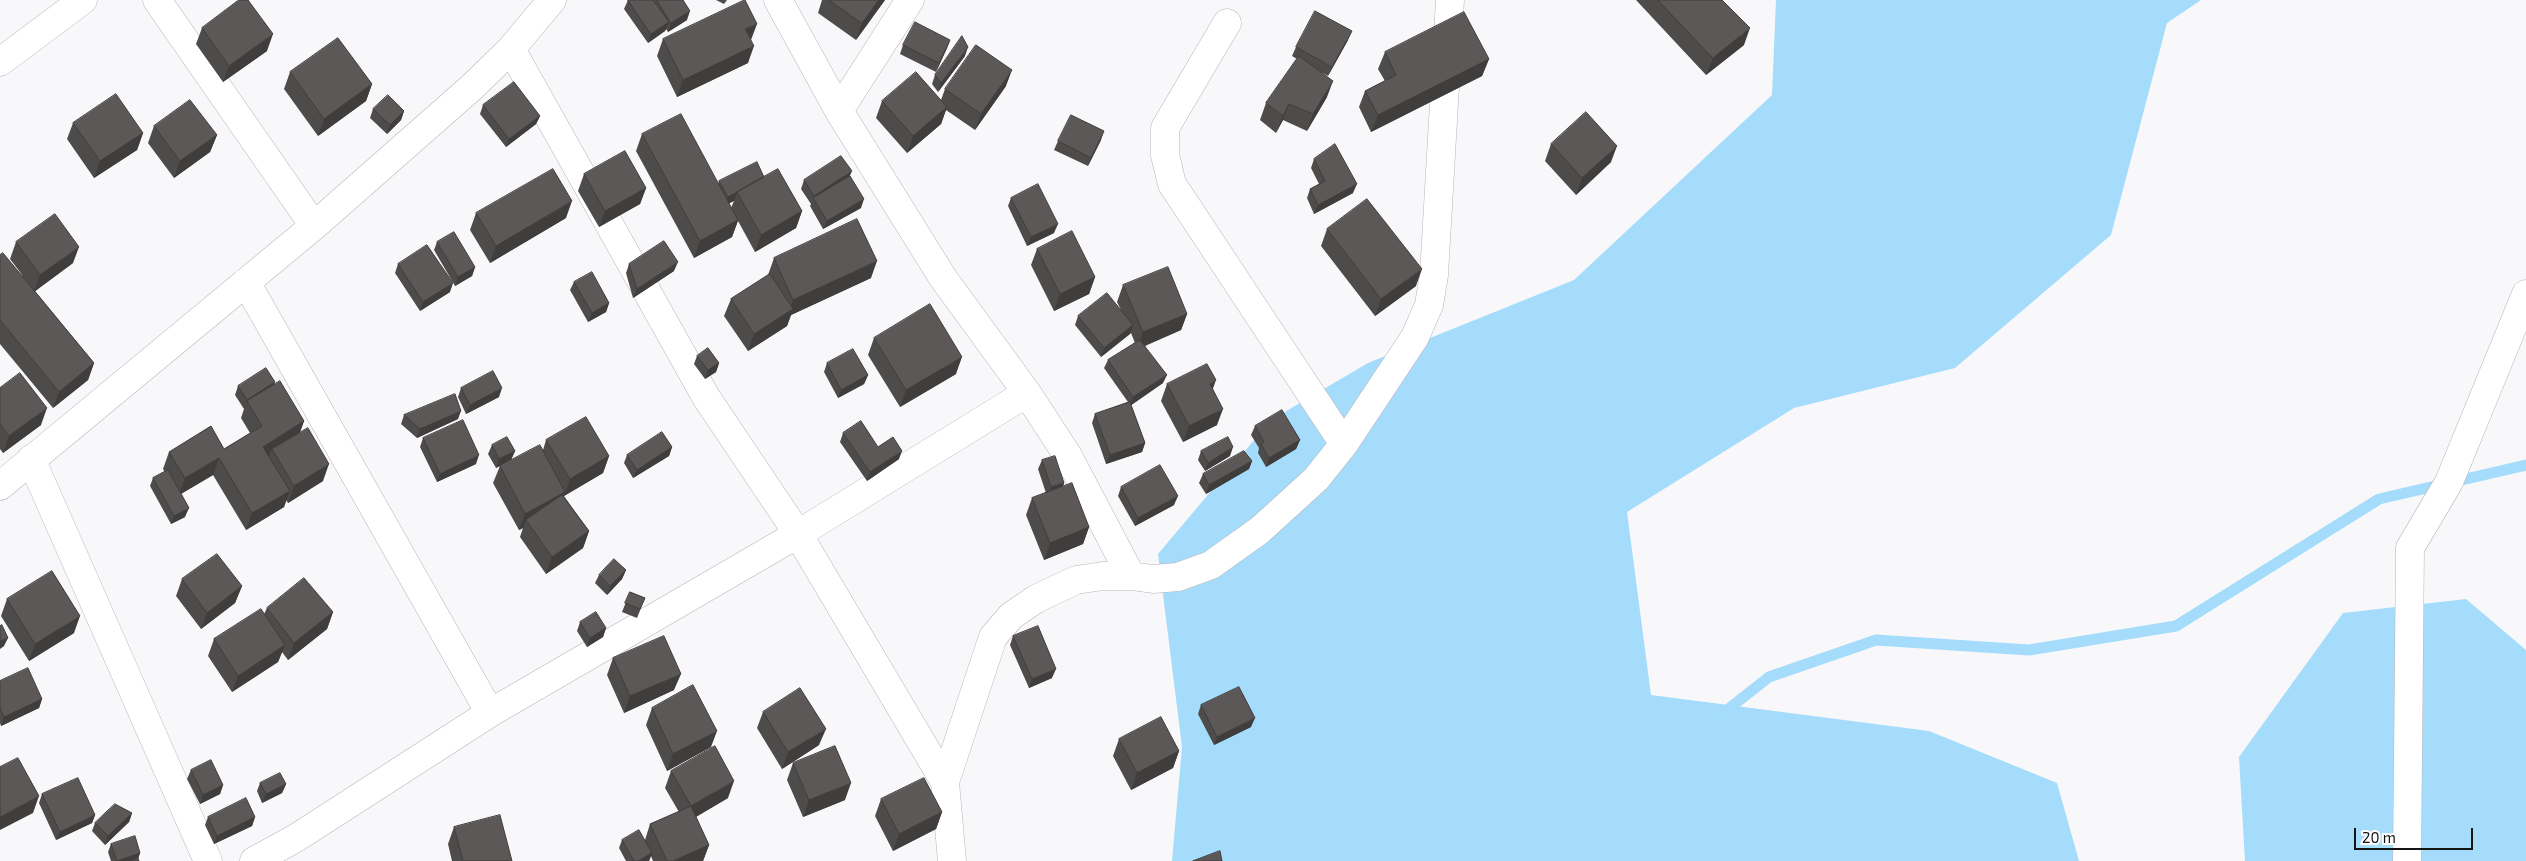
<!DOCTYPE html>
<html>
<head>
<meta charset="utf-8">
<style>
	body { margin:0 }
	#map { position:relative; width:2526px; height:861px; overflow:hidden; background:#f8f8fb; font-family:"Exo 2",sans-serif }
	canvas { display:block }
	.scale { position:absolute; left:2354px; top:828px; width:119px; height:22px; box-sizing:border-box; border:2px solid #141415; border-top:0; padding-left:6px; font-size:15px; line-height:18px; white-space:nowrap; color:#141415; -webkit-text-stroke:4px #fff; paint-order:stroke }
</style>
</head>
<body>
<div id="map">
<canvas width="2526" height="861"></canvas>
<div class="scale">20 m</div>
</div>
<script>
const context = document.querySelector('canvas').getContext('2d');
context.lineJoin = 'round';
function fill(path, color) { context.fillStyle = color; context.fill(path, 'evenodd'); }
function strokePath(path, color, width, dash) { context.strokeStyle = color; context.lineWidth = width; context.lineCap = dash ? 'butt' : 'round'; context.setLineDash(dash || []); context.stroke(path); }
const water = new Path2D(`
	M1776,0H2201L2167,23L2111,235L1955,368L1794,408L1627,512L1651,695L1929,731L2057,783L2079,861H1172L1182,747L1158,554L1271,420L1368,363L1574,280L1772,95Z
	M2466,599L2526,650V861H2245L2239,757L2343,613Z`);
const stream = new Path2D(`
	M1722,714L1769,677L1876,640L2029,650L2176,626L2379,499L2526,465`);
const street = new Path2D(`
	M157,0L314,226
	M778,0L839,111L943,278L1027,393L1068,456L1131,576
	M1227,23L1165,128V155L1172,184L1344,444
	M511,49L706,397L798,534L945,782
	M0,62L83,0
	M839,111L910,0
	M246,282L490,713
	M31,459L208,861
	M0,486L314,226L472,87L511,49L552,0
	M254,861L296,838L490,713L798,534L1027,393
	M952,861L945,782L993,637L1011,616L1036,599L1076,580L1103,576H1131L1153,579L1178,577L1211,565L1260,530L1316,479L1344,444L1415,337L1429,305L1434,275L1450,0
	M2407,861L2410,548L2449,482L2526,294`);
const wall = new Path2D(`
	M628,0H683L687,20L668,32L666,29L665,31L648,43L624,9Z
	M716,0H727L724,4Z
	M822,0H885L856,40L818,13Z
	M1636,0H1722L1744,45L1706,75Z
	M202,28L267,51L223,82L196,44Z
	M663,39L751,40L748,63L677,97L657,56Z
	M950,40L947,48L936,72L900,54L903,45Z
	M1348,40L1328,76L1319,71L1327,97L1307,131L1283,120L1276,133L1260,120L1266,103L1297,59L1292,56L1296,47Z
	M1385,52L1489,59L1482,76L1371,132L1359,107L1365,91L1385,81L1378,69Z
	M965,56L938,92L932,84L935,75Z
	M290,72L372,84L366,101L318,136L284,89Z
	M1006,86L975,130L946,110L941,124L907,153L876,118L882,101L941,100L945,89Z
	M483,105L540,116L536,124L506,147L480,114Z
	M373,109L404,111L401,120L387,134L370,118Z
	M73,123L143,133L137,150L94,178L67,139Z
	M154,126L217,135L210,152L174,178L148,143Z
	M642,134L718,184L719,181L764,177L802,211L796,228L755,252L738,221L732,237L694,258L636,151ZM734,201L731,208L729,203Z
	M1101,140L1088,166L1054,150L1058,141Z
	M1551,144L1611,162L1576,195L1545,161Z
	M1314,159L1353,193L1314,214L1307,198L1310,189L1319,184L1311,168Z
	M584,174L646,188L640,204L599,227L578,191Z
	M850,176L861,208L823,229L810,206L811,204L801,189L804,180Z
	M1011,198L1054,233L1027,246L1008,206Z
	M476,213L566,218L490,263L470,230Z
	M1327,229L1416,286L1375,316L1321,246Z
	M16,242L73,263L35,291L94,363L88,380L53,408L0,344V255L23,276L10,259Z
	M437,242L475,267L472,276L455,286L434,250Z
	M1037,249L1095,277L1089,294L1054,311L1031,265Z
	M774,258L871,278L791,315L787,326L748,351L724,316L731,299L768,275Z
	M398,264L450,292L420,311L395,273Z
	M629,264L674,271L633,298L626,273Z
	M574,282L609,303L606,312L588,322L570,290Z
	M1123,285L1187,314L1181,330L1145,346L1163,383L1131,405L1145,443L1142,452L1106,464L1092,423L1095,414L1128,402L1104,368L1108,360L1135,343L1131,333L1101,357L1075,325L1078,316L1121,310L1117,302Z
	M874,338L956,374L900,407L868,355Z
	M697,356L719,363L716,372L705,379L694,364Z
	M827,363L868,375L864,384L838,398L824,372Z
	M275,384L304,421L300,432L323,481L288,503L286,500L284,507L246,530L213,475L181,494L185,517L171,524L150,486L153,478L165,472L163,469L169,452L224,449L250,433L241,418L244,409L235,395L238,386Z
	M1167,384L1213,389L1217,425L1183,442L1161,401Z
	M0,388L41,425L3,453L0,449Z
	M461,388L499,397L466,414L458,397Z
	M404,415L458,419L417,438L401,424Z
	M1255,426L1300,440L1296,449L1266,467L1258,453L1259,448L1251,435Z
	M843,433L878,447L899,459L867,481L840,442Z
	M423,438L476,464L437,482L420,447Z
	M546,440L609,456L603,473L564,496L589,531L583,548L546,574L520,537L523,528L519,530L493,483L500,466L543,450Z
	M492,445L515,451L511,460L496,468L488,454Z
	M672,447L669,456L633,478L624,463L627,455Z
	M1201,451L1230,456L1205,471L1198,460Z
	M1042,460L1064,483L1063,486L1089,527L1083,544L1044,560L1026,515L1032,498L1046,493L1038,469Z
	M1252,461L1249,469L1206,494L1199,483L1203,474Z
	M1121,487L1174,505L1135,526L1118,496Z
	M626,570L622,579L607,595L595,583L599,575Z
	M182,579L242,586L235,603L201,629L176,596Z
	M630,592L645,598L637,618L622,612Z
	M7,599L74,633L29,661L1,616Z
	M267,608L333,612L327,629L288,660L282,652L278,662L232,692L208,656L214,639L264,614Z
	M580,622L606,628L603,637L587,647L577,631Z
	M1013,636L1052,678L1029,688L1010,645Z
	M613,658L674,690L624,713L607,675Z
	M0,681L42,699L39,708L1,726L0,723Z
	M1201,705L1251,727L1214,745L1198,714Z
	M652,708L711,747L667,771L646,725Z
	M763,712L819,745L782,769L757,728Z
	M1119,739L1179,751L1173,768L1131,790L1113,756Z
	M793,763L845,800L803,817L787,780Z
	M191,770L223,785L220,794L200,804L187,779Z
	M671,771L728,798L696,817L709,845L703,861H653L651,856L649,861H626L619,848L622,840H645L650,824L679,812L665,788Z
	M260,783L286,784L282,793L262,803L257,791Z
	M42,794L95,815L92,823L56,840L39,803Z
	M881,799L942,812L936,829L893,851L875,816Z
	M132,813L129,822L105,845L92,831L95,823Z
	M208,817H255L252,826L214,844L205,825Z
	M454,827L512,861H452L448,844Z
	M111,844L140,853L138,859L139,861H111L108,852Z`);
const shadedWall = new Path2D(`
	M879,0H885L856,40L862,23Z
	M690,11L687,20L668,32L671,23Z
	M669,22L665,31L648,43L651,34Z
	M757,24L751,40L745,29Z
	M1750,28L1744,45L1706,75L1713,58Z
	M1352,31L1348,40L1328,76L1332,67Z
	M273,34L267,51L223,82L229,66Z
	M950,40L947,48L936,72L939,63Z
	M754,46L748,63L677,97L683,80Z
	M968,47L965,56L938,92L941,83Z
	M1489,59L1482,76L1371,132L1378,115Z
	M1012,70L1006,86L975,130L981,114Z
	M1333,81L1327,97L1307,131L1313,114Z
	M372,84L366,101L318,136L324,119Z
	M1289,104L1283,120L1276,133L1283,116Z
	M947,107L941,124L907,153L913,136Z
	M404,111L401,120L387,134L390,125Z
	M540,116L536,124L506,147L509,139Z
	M1104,131L1101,140L1088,166L1091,158Z
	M143,133L137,150L94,178L100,161Z
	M217,135L210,152L174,178L180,161Z
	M1617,146L1611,162L1576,195L1582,178Z
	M852,171L848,180L813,198L814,196Z
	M764,178L737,192L734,201L724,206L728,197Z
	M1357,184L1353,193L1314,214L1318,205Z
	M646,188L640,204L599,227L605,211Z
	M864,199L861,208L823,229L827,221Z
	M572,201L566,218L490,263L496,246Z
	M802,211L796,228L755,252L761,235Z
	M738,220L732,237L694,258L700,241Z
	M1058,224L1054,233L1027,246L1031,237Z
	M79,247L73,263L34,292L40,275Z
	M877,261L871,278L791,315L787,326L748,351L754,334L789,312L793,300Z
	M678,262L674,271L633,298L637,289Z
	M475,267L472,276L455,286L458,277Z
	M1422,269L1416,286L1375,316L1381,299Z
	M1095,277L1089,294L1054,311L1060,294Z
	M453,283L450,292L420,311L423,302Z
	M609,303L606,312L588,322L592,313Z
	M1187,314L1181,330L1137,349L1143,332Z
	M1133,325L1130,334L1101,357L1104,348Z
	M962,357L956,374L900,407L906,390Z
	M94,363L88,380L53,408L59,392Z
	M719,363L716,372L705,379L708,370Z
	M868,375L864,384L838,398L841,390Z
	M1167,375L1163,383L1130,406L1133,397Z
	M1216,380L1210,397V384Z
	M275,382L272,391L247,401L244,409L247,400Z
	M502,388L499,397L466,414L470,405Z
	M47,408L41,425L3,453L9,436Z
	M1223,409L1217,425L1183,442L1189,426Z
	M461,411L458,419L417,438L420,429Z
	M304,421L298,438L272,449L269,456L257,463L263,447Z
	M1300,440L1296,449L1266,467L1269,458Z
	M1145,443L1142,452L1106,464L1110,455Z
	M672,447L669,456L633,478L637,470Z
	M1233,447L1230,456L1205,471L1208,463Z
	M515,451L511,460L496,468L499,459Z
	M902,451L899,459L867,481L870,472Z
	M479,455L476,464L437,482L440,474Z
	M609,456L603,473L564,496L570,479Z
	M219,458L213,475L179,495L185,478Z
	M1252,461L1249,469L1206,494L1209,485Z
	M329,464L323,481L288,503L294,486Z
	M1064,483L1061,492L1047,496L1051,487Z
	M290,491L284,507L246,530L252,513Z
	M565,492L559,509L526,520L523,528L519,530L525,514Z
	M1178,496L1174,505L1135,526L1138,518Z
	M189,508L185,517L171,524L174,516Z
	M1089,527L1083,544L1044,560L1050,543Z
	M589,531L583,548L546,574L552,557Z
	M626,570L622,579L607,595L610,586Z
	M242,586L235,603L201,629L207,613Z
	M333,612L327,629L288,660L294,643Z
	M80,616L74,633L29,661L35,644Z
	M606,628L603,637L587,647L590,638Z
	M8,638L4,646L0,649V641Z
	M285,645L278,662L232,692L238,676Z
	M1056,669L1052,678L1029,688L1032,679Z
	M681,674L674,690L624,713L630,696Z
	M42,699L39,708L1,726L4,717Z
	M1255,718L1251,727L1214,745L1217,737Z
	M826,729L819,745L782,769L788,752Z
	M717,731L711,747L667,771L673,754Z
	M1179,751L1173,768L1131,790L1137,773Z
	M734,781L728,798L685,823L691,806Z
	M851,783L845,800L803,817L809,800Z
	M286,784L282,793L262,803L266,794Z
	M223,785L220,794L200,804L203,795Z
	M39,796L33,813L0,830V817Z
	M942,812L936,829L893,851L899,834Z
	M132,813L129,822L105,845L108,836Z
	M95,815L92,823L56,840L60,832Z
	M255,817L252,826L214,844L217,836Z
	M709,845L703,861H673Z
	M140,853L137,861H117Z
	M652,853L649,861H638Z`);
const building = new Path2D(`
	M239,0H248L273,34L229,66L202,28Z
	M628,0H653L669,22L651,34Z
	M657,0H683L690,11L671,23Z
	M745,0L757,24L745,29L754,46L683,80L663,39Z
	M829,0H879L862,23Z
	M1658,0H1722L1750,28L1713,58Z
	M1315,11L1352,31L1332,67L1296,47Z
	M1464,12L1489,59L1378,115L1365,91L1396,75L1385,52Z
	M915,22L950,40L939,63L903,45Z
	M962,36L968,47L941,83L935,75Z
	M338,38L372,84L324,119L290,72Z
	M976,45L1012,70L981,114L945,89Z
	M1299,56L1333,81L1313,114L1289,104L1283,116L1266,103Z
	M916,72L947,107L913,136L882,101Z
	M514,82L540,116L509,139L483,105Z
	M116,94L143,133L100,161L73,123Z
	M388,95L404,111L390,125L373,109Z
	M190,100L217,135L180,161L154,126Z
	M1586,112L1617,146L1582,178L1551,144Z
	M681,114L738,220L700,241L642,134Z
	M1071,115L1104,131L1091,158L1058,141Z
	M1335,144L1357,184L1318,205L1310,189L1325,181L1314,159Z
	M625,151L646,188L605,211L584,174Z
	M841,156L852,171L814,196L804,180Z
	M757,162L764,177L728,197L719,181Z
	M553,169L572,201L496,246L476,213Z
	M778,169L802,211L761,235L737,192Z
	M850,176L864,199L827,221L813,198Z
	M1038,184L1058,224L1031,237L1011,198Z
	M1367,199L1422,269L1381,299L1327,229Z
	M55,214L79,247L40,275L16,242Z
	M857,219L877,261L793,300L774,258Z
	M1072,231L1095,277L1060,294L1037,249Z
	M454,232L475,267L458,277L437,242Z
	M664,241L678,262L637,289L629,264Z
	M427,245L453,283L423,302L398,264Z
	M3,253L94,363L59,392L0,320V255Z
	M1168,267L1187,314L1143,332L1123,285Z
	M592,272L609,303L592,313L574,282Z
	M770,274L793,309L754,334L731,299Z
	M1107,293L1133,325L1104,348L1078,316Z
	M930,304L962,357L906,390L874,338Z
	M1140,340L1167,375L1133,397L1108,360Z
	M708,348L719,363L708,370L697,356Z
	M853,349L868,375L841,390L827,363Z
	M1207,364L1216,380L1210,384L1223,409L1189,426L1167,384Z
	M266,368L275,382L247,400L238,386Z
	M493,371L502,388L470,405L461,388Z
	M20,373L47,408L9,436L0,424V388Z
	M280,381L304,421L263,447L290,491L252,513L219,458L185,478L169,452L211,426L224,449L262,426L247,401Z
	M455,394L461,411L420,429L404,415Z
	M1130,402L1145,443L1110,455L1095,414Z
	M1282,410L1300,440L1269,458L1261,444L1264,442L1255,426Z
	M586,417L609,456L570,479L546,440Z
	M463,420L479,455L440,474L423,438Z
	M861,421L878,447L893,437L902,451L870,472L843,433Z
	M308,428L329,464L294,486L272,449Z
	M662,432L672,447L637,470L627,455Z
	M507,437L515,451L499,459L492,445Z
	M1228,437L1233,447L1208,463L1201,451Z
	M540,445L565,492L525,514L500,466Z
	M1244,451L1252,461L1209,485L1203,474Z
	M1055,456L1064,483L1051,487L1042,460Z
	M1160,465L1178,496L1138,518L1121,487Z
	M168,470L189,508L174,516L153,478Z
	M1072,483L1089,527L1050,543L1032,498Z
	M562,495L589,531L552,557L526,520Z
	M217,554L242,586L207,613L182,579Z
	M614,559L626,570L610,586L599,575Z
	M52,571L80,616L35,644L7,599Z
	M304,578L333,612L294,643L267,608Z
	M630,592L645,598L640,609L625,603Z
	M261,609L285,645L238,676L214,639Z
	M596,612L606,628L590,638L580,622Z
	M2,625L8,638L0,641V626Z
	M1038,626L1056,669L1032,679L1013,636Z
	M664,636L681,674L630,696L613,658Z
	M28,668L42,699L4,717L0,708V681Z
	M693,685L717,731L673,754L652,708Z
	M1239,687L1255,718L1217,737L1201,705Z
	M800,688L826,729L788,752L763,712Z
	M1161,717L1179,751L1137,773L1119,739Z
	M715,746L734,781L691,806L709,845L673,861H667L650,824L691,806L671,771Z
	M835,746L851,783L809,800L793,763Z
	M18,758L39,796L0,817V767Z
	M211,760L223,785L203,795L191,770Z
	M280,773L286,784L266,794L260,783Z
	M78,778L95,815L60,832L42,794Z
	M924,778L942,812L899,834L881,799Z
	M246,798L255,817L217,836L208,817Z
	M115,804L132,813L108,836L95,823Z
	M500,815L512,861H463L454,827Z
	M639,830L652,853L638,861H634L622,840Z
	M135,836L140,853L117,861L111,844Z
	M1220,851L1222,861H1193Z
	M138,858L139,861H130Z`);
fill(water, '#a5dcfb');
strokePath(stream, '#a5dcfb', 11);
strokePath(street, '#b6b6b9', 29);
strokePath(street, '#fff', 28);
fill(wall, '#4e4c4b');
fill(shadedWall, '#403e3d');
fill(building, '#5b5857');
strokePath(building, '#403e3d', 1);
</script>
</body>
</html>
